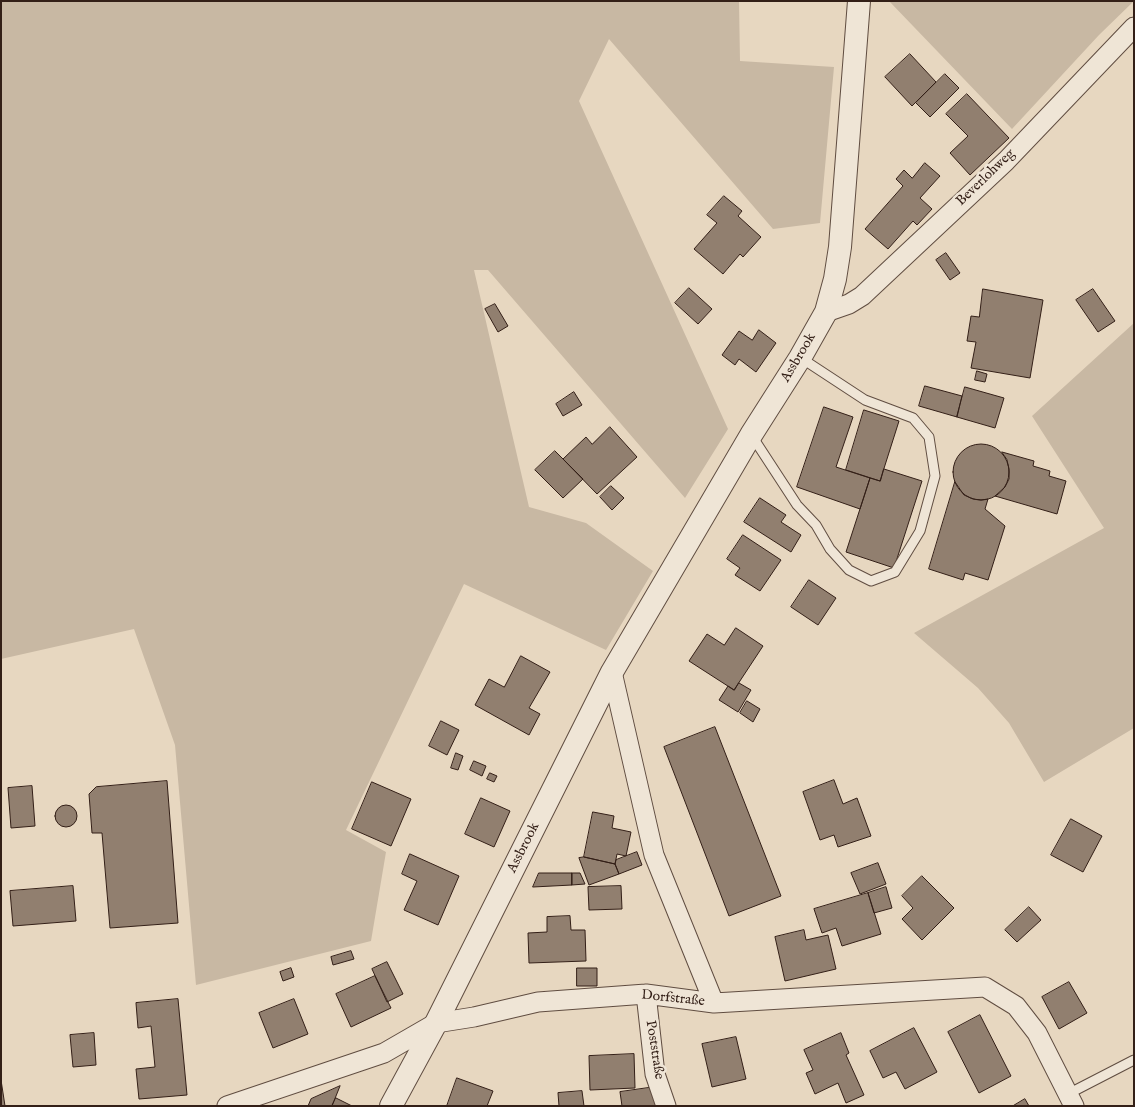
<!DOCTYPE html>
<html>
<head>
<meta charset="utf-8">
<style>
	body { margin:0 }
	#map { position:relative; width:1135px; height:1107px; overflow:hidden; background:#e7d7c0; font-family:"IM FELL English",serif }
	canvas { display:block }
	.frame { position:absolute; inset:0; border:2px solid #331f17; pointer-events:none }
</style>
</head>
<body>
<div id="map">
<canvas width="1135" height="1107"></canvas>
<div class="frame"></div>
</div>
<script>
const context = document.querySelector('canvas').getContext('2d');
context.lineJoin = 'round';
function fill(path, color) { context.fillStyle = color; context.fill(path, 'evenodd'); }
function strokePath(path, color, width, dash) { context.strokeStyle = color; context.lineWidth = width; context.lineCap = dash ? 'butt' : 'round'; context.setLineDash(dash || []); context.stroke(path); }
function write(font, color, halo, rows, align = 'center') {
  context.font = font + ' "IM FELL English",serif'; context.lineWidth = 5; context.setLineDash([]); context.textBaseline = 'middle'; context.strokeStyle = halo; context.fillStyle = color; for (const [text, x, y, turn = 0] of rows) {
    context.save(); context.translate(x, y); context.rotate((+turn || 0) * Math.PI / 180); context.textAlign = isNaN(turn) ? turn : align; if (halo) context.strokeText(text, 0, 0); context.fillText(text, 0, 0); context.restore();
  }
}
const green = new Path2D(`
	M1,1H739L740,61L834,67L820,223L773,229L609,39L579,101L728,429L685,498L488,270H474L529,507L586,523L653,571L606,650L464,584L346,830L386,852L371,941L196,985L175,745L134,629L1,659Z
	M889,1H1134L1099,35L1012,129Z
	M1134,323V728L1044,782L1009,723L978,688L914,633L1104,528L1032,416Z`);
const building = new Path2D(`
	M910,54L936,82L912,106L885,77Z
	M945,74L959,88L930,117L916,103Z
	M967,94L1009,138L970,175L950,153L968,136L946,114Z
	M925,163L940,176L920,198L932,209L917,225L913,221L888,249L865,229L903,186L896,179L904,170L912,178Z
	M724,196L742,211L738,216L761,237L743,257L740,254L723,274L694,249L717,223L707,215Z
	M946,253L960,273L950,280L936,260Z
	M689,288L712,309L698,324L675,303Z
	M983,289L1043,300L1030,378L971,368L976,342L967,341L971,316L979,317Z
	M1093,289L1115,321L1098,332L1076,300Z
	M495,304L508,326L498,332L485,309Z
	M759,330L776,343L756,372L739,359L735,365L722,355L739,331L752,340Z
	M977,371L987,374L985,382L975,380Z
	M925,386L962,396L957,417L919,406Z
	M965,387L1004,398L995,428L957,417Z
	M574,392L582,405L563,416L556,404Z
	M824,407L853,417L836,467L870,478L860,509L797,487Z
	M864,410L899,421L880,481L846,470Z
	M610,427L637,457L597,494L563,459L586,437L592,444Z
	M953 472a28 28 0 1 1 56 0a28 28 0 1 1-56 0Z
	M555,451L583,479L563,498L535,470Z
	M1002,452L1034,461L1033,466L1050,471L1049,476L1066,481L1057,514L995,496L1005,487L1009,479V469L1007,460Z
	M884,469L922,481L894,568L846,552L870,478L880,481Z
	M955,482L964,495L973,499L981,500L988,499L985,509L1005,526L988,580L965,573L963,580L929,569Z
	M611,486L624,498L612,510L600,497Z
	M760,498L786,515L781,522L801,535L791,552L744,522Z
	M743,535L781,560L760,591L735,575L740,568L727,559Z
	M809,580L836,598L818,625L791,607Z
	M736,628L763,646L734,690L689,661L707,634L724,645Z
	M521,656L550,672L529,708L540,714L529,735L475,705L489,679L504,687Z
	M739,683L751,690L738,712L719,700L728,686L734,690Z
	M747,701L760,709L753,722L740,713Z
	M441,721L459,730L447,755L429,746Z
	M715,727L781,896L729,916L664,747Z
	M456,753L463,756L458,770L451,768Z
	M474,761L486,766L482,776L470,770Z
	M490,773L497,776L494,782L487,779Z
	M834,780L843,804L857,798L871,836L838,847L834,835L820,840L803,792Z
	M167,781L178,923L110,928L102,833H92L89,794L96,787Z
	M372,782L411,799L391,846L352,829Z
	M32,786L35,826L11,828L8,788Z
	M481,798L510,811L494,847L465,834Z
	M55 816a11 11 0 1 1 22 0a11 11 0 1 1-22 0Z
	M593,812L614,816L612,828L631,832L626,856L617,854L615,864L584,857Z
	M1071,819L1102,836L1083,872L1051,855Z
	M637,852L642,865L619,874L615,864L616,860Z
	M410,854L459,876L438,925L404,910L417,881L402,874Z
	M584,857L615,864L619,874L589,885L579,858Z
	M878,863L886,884L860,894L851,873Z
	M539,873H572V885L533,887Z
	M572,873H580L585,884L572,885Z
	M922,876L954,908L922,940L902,919L913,908L902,896Z
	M73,886L76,921L13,926L10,891Z
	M621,886L622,909L589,910L588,887Z
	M886,887L892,908L874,913L868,893Z
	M868,893L881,934L842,946L836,928L822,933L814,909Z
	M1029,907L1041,920L1017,942L1005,930Z
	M570,916L571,930H585L586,961L529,963L528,933L547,932V917Z
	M804,930L806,940L828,935L836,969L785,981L775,937Z
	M351,951L354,959L333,965L331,957Z
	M387,962L403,994L387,1002L372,969Z
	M291,968L294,977L283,981L280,972Z
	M577,968H597V986H577Z
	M375,976L391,1008L351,1027L336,994Z
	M1069,982L1087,1013L1059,1029L1042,997Z
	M178,999L187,1095L139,1099L136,1069L155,1067L151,1026L138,1028L136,1003Z
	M294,999L308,1034L273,1048L259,1013Z
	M980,1015L1011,1076L979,1093L948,1032Z
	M914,1028L937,1072L905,1089L896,1072L883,1078L870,1051Z
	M94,1033L96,1065L73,1067L70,1035Z
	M841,1033L849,1053L846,1055L864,1095L846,1103L838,1083L815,1094L806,1073L813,1070L804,1050Z
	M736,1037L746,1079L712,1087L702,1044Z
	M634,1054L635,1088L590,1090L589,1056Z
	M457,1078L493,1091L487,1106H447Z
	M1,1080L5,1106H1Z
	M340,1086L332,1106H308L311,1099Z
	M655,1087L658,1106H622L620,1092Z
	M582,1091L584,1106H559L558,1093Z
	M336,1098L352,1106H332Z
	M1025,1099L1029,1106H1013Z`);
const service = new Path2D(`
	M752,436L797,505L816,525L830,549L849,570L871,581L895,572L920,531L935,476L929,437L913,418L865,400L801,358
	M1068,1094L1134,1060`);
const minor = new Path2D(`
	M826,312L849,304L862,296L1006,161L1134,27
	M612,672L654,855L714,1003
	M646,994L655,1074L666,1106
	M227,1106L384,1053L436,1023L474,1017L538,1002L646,994L714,1003L985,987L1016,1006L1037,1033L1074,1106`);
const tertiary = new Path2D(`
	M391,1106L436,1023L612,672L751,435L800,358L826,312L835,279L840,247L859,1`);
const streetNames = [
	["Beverlohweg",986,178,-44],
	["Assbrook",799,358,-59],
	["Assbrook",524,848,-63],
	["Dorfstraße",673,999,6],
	["Poststraße",654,1050,81]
];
fill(green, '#c8b8a3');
fill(building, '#917f6f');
strokePath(building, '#331f17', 1);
strokePath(service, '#604d41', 11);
strokePath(minor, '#604d41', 21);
strokePath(tertiary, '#604d41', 24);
strokePath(service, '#efe5d6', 9);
strokePath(minor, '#efe5d6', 19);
strokePath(tertiary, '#efe5d6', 22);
write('14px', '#331f17', '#efe5d6', streetNames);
</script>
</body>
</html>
